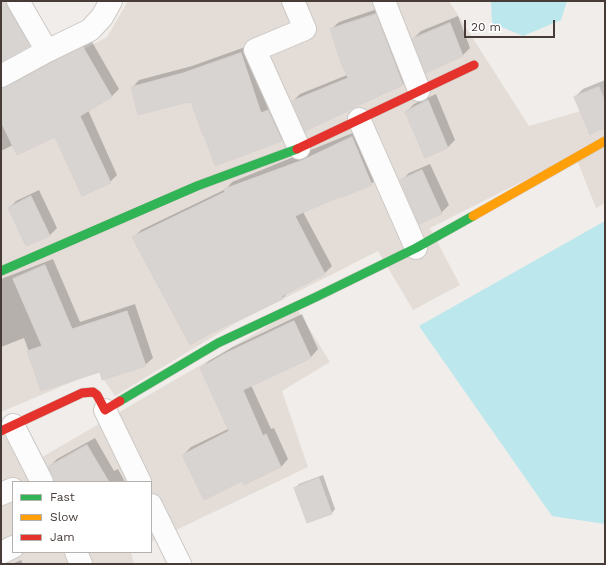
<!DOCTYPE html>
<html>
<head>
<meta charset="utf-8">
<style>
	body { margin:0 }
	#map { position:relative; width:606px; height:565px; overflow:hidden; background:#f0edea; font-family:"Work Sans",sans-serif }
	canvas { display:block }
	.frame { position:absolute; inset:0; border:2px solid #463b36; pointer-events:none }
	.legend { position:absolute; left:12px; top:481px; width:140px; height:72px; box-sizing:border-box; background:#fff; border:1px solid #b5b1af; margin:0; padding:5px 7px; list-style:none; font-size:12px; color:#463b36 }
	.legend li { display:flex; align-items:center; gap:8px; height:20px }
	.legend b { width:20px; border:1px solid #b5b1af }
	.scale { position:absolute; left:464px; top:20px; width:91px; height:18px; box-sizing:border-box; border:2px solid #463b36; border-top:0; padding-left:5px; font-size:12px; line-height:14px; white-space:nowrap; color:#463b36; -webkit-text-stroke:3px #fff; paint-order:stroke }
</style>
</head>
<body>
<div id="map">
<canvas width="606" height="565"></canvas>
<div class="frame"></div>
<ul class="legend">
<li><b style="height:5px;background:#30b455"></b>Fast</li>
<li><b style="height:5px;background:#ff9f0a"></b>Slow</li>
<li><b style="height:5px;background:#e5322d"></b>Jam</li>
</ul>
<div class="scale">20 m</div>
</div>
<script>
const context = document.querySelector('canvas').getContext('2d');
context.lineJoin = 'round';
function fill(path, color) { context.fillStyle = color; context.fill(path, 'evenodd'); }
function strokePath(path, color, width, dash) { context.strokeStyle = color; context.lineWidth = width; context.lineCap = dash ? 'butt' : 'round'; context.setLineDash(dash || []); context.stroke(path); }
const residential = new Path2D(`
	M128,1H449L529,126L605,104V203L596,208L575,155L430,228L460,285L413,310L378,251L234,324L115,396L98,371L1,412V92L107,37Z
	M297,309L330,362L282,391L308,467L151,542V482H13V552H131L134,564H1V436L16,429L42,457Z`);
const water = new Path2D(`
	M491,1H567L561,20L523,36L492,23Z
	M605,221V524L552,516L419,326Z`);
const shadow = new Path2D(`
	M1,1H15L36,38L29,45L1,61Z
	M383,7L410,76L403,84L349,108L293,101L300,94L347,75L331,29L339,22Z
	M458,16L470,48L463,55L413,39L421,31Z
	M91,40L119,89L112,96L88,110L117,175L110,182L56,136L13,145L1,151V78Z
	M248,46L289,133L282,140L192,101L132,88L139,80L192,66Z
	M605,80V128L575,97L583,89Z
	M436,94L455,140L448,147L425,157L406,112L414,104Z
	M360,130L379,177L371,184L340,196L303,212L332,266L324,274L288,292L283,298L133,238L141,230L226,189L232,182Z
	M430,164L449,205L441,213L401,181L409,173Z
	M39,190L57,228L50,235L27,245L9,208L16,201Z
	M53,259L80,322L135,304L153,358L145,365L100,371L42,389L24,338L1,347V279Z
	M302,314L318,349L311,357L251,385L271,429L274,428L288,459L281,467L242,479L183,455L191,447L228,429L201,368L209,361L233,347Z
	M95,438L114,471L118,469L125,482H57L49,467L57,459Z
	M323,475L335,509L332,513L308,522L295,488L299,484Z
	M21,560L23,564H12Z`);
const building = new Path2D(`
	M1,1H6L7,7L30,46L1,62Z
	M376,14L403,85L348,110V111L305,131L292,101L348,78L341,63L330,29Z
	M450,23L463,56L426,73L412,39Z
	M83,47L112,97L80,116L111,183L82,196L55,137L17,155L1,122V88L7,87L53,62Z
	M241,53L261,113L268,110L282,141L215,166L204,135H203L191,102L188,103V102L138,115L131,87L183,73Z
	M599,87L605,102V129L599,130L590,135L574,97Z
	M428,100L448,148L425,158L405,112Z
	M352,137L372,185L340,198L339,197L295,216L325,274L282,296L283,299L213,332L190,345L132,237L225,192L224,189L303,160Z
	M422,170L442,214L419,224L400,180Z
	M31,196L50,236L26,246L8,208Z
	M45,265L72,329L127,311L146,366L102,380L100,372L41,391L27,351L42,346L13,279Z
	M294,321L311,358L243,390L263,436L266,434L281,467L244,485L242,481L204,500L182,455L229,431L200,368L224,354Z
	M87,445L109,482H54L53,476L48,467Z
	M319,478L332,514L307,523L294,488Z`);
const street = new Path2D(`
	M18,1L47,51
	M293,1L305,29L255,50L299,148
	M384,1L419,90
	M1,76L47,51L90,30L102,17L111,1
	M359,119L416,248
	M105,410L140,482
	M13,425L42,482
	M1,494L13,489
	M151,505L180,564
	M76,552L81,564
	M1,553L13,547`);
const fast = new Path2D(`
	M1,271L197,186L297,149
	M120,401L218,343L316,297L416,248L473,216`);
const slow = new Path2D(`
	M473,216L605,141`);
const jam = new Path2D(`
	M297,149L474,65
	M1,431L82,393L93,392L97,395L105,410L120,401`);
fill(residential, '#e4ddd7');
fill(water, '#bbe7ed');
fill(shadow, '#0003');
fill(building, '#d8d4d1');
strokePath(building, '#d8d3d0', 1);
strokePath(street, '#ccc9c6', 24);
strokePath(fast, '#d1c9c2', 10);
strokePath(slow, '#d1c9c2', 10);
strokePath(jam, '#d1c9c2', 10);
strokePath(street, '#fdfcfc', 22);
strokePath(fast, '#30b455', 9);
strokePath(slow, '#ff9f0a', 9);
strokePath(jam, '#e5322d', 9);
</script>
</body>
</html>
